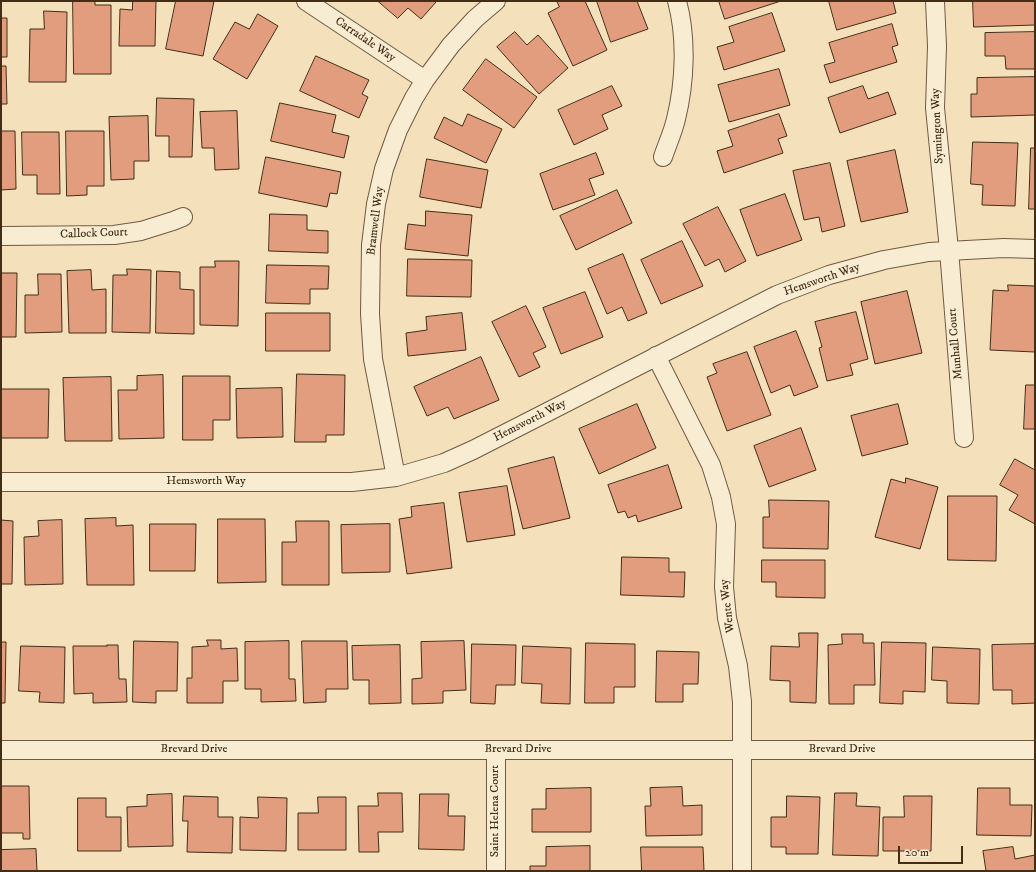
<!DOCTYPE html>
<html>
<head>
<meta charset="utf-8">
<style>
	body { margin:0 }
	#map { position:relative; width:1036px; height:872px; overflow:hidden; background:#f4e1bc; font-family:"IM FELL DW Pica",serif }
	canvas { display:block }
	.frame { position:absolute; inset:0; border:2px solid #442d17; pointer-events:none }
	.scale { position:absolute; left:898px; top:846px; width:65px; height:18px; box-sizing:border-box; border:2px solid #442d17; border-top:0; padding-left:5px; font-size:12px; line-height:14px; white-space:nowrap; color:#442d17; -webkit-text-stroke:3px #f8ecd3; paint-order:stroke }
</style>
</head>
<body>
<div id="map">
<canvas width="1036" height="872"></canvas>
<div class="frame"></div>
<div class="scale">20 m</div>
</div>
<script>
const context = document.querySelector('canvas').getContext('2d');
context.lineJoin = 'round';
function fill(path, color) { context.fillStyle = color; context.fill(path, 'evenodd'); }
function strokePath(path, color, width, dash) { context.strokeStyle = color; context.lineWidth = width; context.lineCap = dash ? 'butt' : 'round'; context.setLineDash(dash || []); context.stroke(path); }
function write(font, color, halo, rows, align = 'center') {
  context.font = font + ' "IM FELL DW Pica",serif'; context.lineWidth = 3; context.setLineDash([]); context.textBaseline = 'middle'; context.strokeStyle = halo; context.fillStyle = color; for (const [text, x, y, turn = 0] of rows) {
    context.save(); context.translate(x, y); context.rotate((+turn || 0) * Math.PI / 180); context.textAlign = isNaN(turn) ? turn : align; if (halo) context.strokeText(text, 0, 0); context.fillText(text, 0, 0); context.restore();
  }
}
const building = new Path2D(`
	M73,1H95V5H111V74H74Z
	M133,1H156L155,46H119L120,9L132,10Z
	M176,1H214L203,56L166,49Z
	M378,1H435L436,2L421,19L408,8L398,18Z
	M557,1H585L607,50L573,66L548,13L559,7Z
	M597,1H637L648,29L611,42Z
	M719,1H781L725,19Z
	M829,1H893L896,13L837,30Z
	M973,1H1035V25L974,27Z
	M44,11L67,12L66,82H29L30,29H44Z
	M772,13L785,51L724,70L717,47L734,42L729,27Z
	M258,14L278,26L247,79L213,59L235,22L249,29Z
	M1,18H7V57H1Z
	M892,24L898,45L892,47L897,62L830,83L824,65L835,62L829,43Z
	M515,32L527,45L538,35L568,68L539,94L497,47Z
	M1035,32V69H1006L1005,56H985V33Z
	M316,56L369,80L362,94L368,97L359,118L300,91Z
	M486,59L537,97L514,128L463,90Z
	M1,66H6L7,104H1Z
	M779,69L790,105L729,122L718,85Z
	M1035,77V115L971,117V94H977V78Z
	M612,86L622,106L602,115L608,129L574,145L558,110Z
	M863,86L868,99L888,92L896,114L840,133L828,98Z
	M157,98L194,99L192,157H169V136H156Z
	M280,103L336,115L332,132L349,136L344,158L271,141Z
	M237,111L239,169L215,170L214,148H202L200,112Z
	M468,114L502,129L486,163L434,138L444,117L462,126Z
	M779,114L787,136L778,139L783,153L724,173L717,151L733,146L728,131Z
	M148,116L149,161H134V179L111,180L109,117Z
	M1,131H15L16,189L1,190Z
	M66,131H104V186H87V195L67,196Z
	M22,132H59L60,194H37V175H23Z
	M973,142L1018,143L1015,206L982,205L983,185L971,184Z
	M1031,148H1035V209H1029Z
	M895,150L908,212L861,222L847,161Z
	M596,153L604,174L589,179L595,195L553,210L540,174Z
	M266,157L341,172L337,194L330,193L327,207L259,193Z
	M427,159L488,170L481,208L420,197Z
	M830,163L845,226L822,232L819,217L804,220L793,171Z
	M617,190L632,223L576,250L560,216Z
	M785,194L802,240L757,256L740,210Z
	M718,207L746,261L725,272L719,259L705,266L683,224Z
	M426,211L472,215L468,256L405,249L408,224L425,226Z
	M270,214L307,215V230L328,231V253L269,251Z
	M682,241L703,286L661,304L641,260Z
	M623,254L647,313L628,321L622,307L607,314L588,269Z
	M408,259L472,260L471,297L407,296Z
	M215,261H239L238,326L200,325V267H215Z
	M267,265L329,266L328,289H310V304L266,303Z
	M127,269L151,270L150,333L112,332L113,275H127Z
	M91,270L92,290L106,289V333H69L67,271Z
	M157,271L180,272V289L194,290V334L156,333Z
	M1,273H17L16,337H1Z
	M38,274H61L62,332L25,333V295H38Z
	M1008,285L1035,286V352L990,350L993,290L1008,291Z
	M907,291L922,353L875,364L861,302Z
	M585,292L603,337L561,354L543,308Z
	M526,306L546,347L533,353L540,367L519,377L492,322Z
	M856,312L868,359L850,364L853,375L827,381L819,348L822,347L815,322Z
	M266,313H330V351H266Z
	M462,313L466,350L408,356L406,333L427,330L426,317Z
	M796,331L818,387L794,396L790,385L771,393L754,347Z
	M747,352L771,415L727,431L707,377L717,373L713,364Z
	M481,357L499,400L454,419L448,407L427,416L414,387Z
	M297,374L345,375L344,435H326V442H295Z
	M163,375L164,438L119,439L118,390H137V376Z
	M183,376H230V420H213V440H183Z
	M111,377L112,441H65L63,378Z
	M1026,385H1035V429H1024Z
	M282,388L283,437L237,438L236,389Z
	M1,389H49L48,438H1Z
	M637,404L656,448L599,474L579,429Z
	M898,404L908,444L862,456L851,416Z
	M801,428L816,470L769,487L754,446Z
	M554,457L570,518L523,529L508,469Z
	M1015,459L1035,470V524L1009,510L1018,495L1000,485Z
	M668,465L682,508L638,522L636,515L628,518L625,511L618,513L608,485Z
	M906,478L938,487L920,549L875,537L891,479L905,483Z
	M507,486L515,535L467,542L459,493Z
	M948,496H997L996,561L948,560Z
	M769,500L829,501L828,549L763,548V517H769Z
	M444,503L452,568L407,574L399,519L412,517L411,507Z
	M116,518V526L133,525L134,585H87L85,519Z
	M218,519H265L266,582L218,583Z
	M1,520L13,521L12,584H1Z
	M62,520L63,584L25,585L24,537L39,536L38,521Z
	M296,521H329V585H282V542H296Z
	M150,524H196L195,571H150Z
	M390,524V572L342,573L341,525Z
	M622,557L669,558V572H685L684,597L621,595Z
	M762,560H825V598L776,597V582H762Z
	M799,633H818L816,703L790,702V681L770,680L771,646L799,647Z
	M842,634H863V643H874L875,685H854V704H829L828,645L842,644Z
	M207,640H221V649L237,648L238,681H223V703H187V678H192V647L208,646Z
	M134,641L178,642L177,691H156V703L133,702Z
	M289,641V679H295L296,701L261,702V689H245V642Z
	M302,641H347L348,689H326V702L304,703Z
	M464,641L466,690L443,691V703L412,704V679L422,678L421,642Z
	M1,642H6L5,703H1Z
	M882,642L926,643L925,692L903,691V704L880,703Z
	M586,643L635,644V687H614V703H585Z
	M472,644L516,645L515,685H496L495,704L471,703Z
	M1035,644V703L1012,704V690H993L992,645Z
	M107,645H118L119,679H126L127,702L93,703V693L74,694L73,646H107Z
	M400,645L401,703L369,704V680H353L352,646Z
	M21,646L65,647L64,703L39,702L40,692L19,691Z
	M523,646L571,648L570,704L541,703L542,684L522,683Z
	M933,647L980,649L979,704L947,703V681L932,680Z
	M657,651L699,652L698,684H683V702H656Z
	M1,786H29L30,839H23V833H1Z
	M682,787L683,806L702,805V835L646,836L645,806H651L650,788Z
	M591,788V832H532V809H546V789Z
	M978,788H1010V805H1032L1031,836L977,835Z
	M378,793H402L403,832H378L379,852H359L358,806H378Z
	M835,793H857L856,806L880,807L878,856L833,855Z
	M172,794L173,846L128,847L127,807L147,806V795Z
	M420,794H449L448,816H465L464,850L419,849Z
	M184,796L218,797V817H233L232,853L187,852L188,821H183Z
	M787,796L820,797L818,854H786V847H771V817H786Z
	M904,796H932L931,851H883V817H904Z
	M258,797L287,798L286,851L240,850V817L258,818Z
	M318,797H346V850H298V813H318Z
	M78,798H106V817H121V851H78Z
	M590,846V871H530V866H546V847Z
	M641,847H703L704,871H642Z
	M1013,847L1015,859L1035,855V871H986L983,851Z
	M36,849L37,871H1V850Z`);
const minor = new Path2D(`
	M306,1L425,80
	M935,1L937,46L935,108L949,250L964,438
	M663,157C667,145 673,132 676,119C685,82 687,38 677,1
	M1,236L114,235L141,231L173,221L183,217
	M656,356L711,465L721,497L726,524L724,587L727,618L738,666L742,702V871
	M396,477L373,359L370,314L371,245L376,204L384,169L398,130L414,98L425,80L451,45L475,19L496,1
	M1,482H352L396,477L444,463L473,450L777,295L829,275L884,260L929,252L1004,248L1035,249
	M1,750H1035
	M496,750V871`);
const streetNames = [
	["Carradale Way",365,40,34],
	["Symington Way",938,126,-93],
	["Bramwell Way",376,221,-83],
	["Callock Court",94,234,-2],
	["Hemsworth Way",822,280,-19],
	["Munhall Court",956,344,-95],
	["Hemsworth Way",530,421,-27],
	["Hemsworth Way",206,482],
	["Wente Way",728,606,-97],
	["Brevard Drive",194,750],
	["Brevard Drive",518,750],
	["Brevard Drive",842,750],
	["Saint Helena Court",496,811,-90]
];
fill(building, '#e19d7d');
strokePath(building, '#442d17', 1);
strokePath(minor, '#705a40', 20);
strokePath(minor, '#f8ecd3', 18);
write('12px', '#442d17', '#f8ecd3', streetNames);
</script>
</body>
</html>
